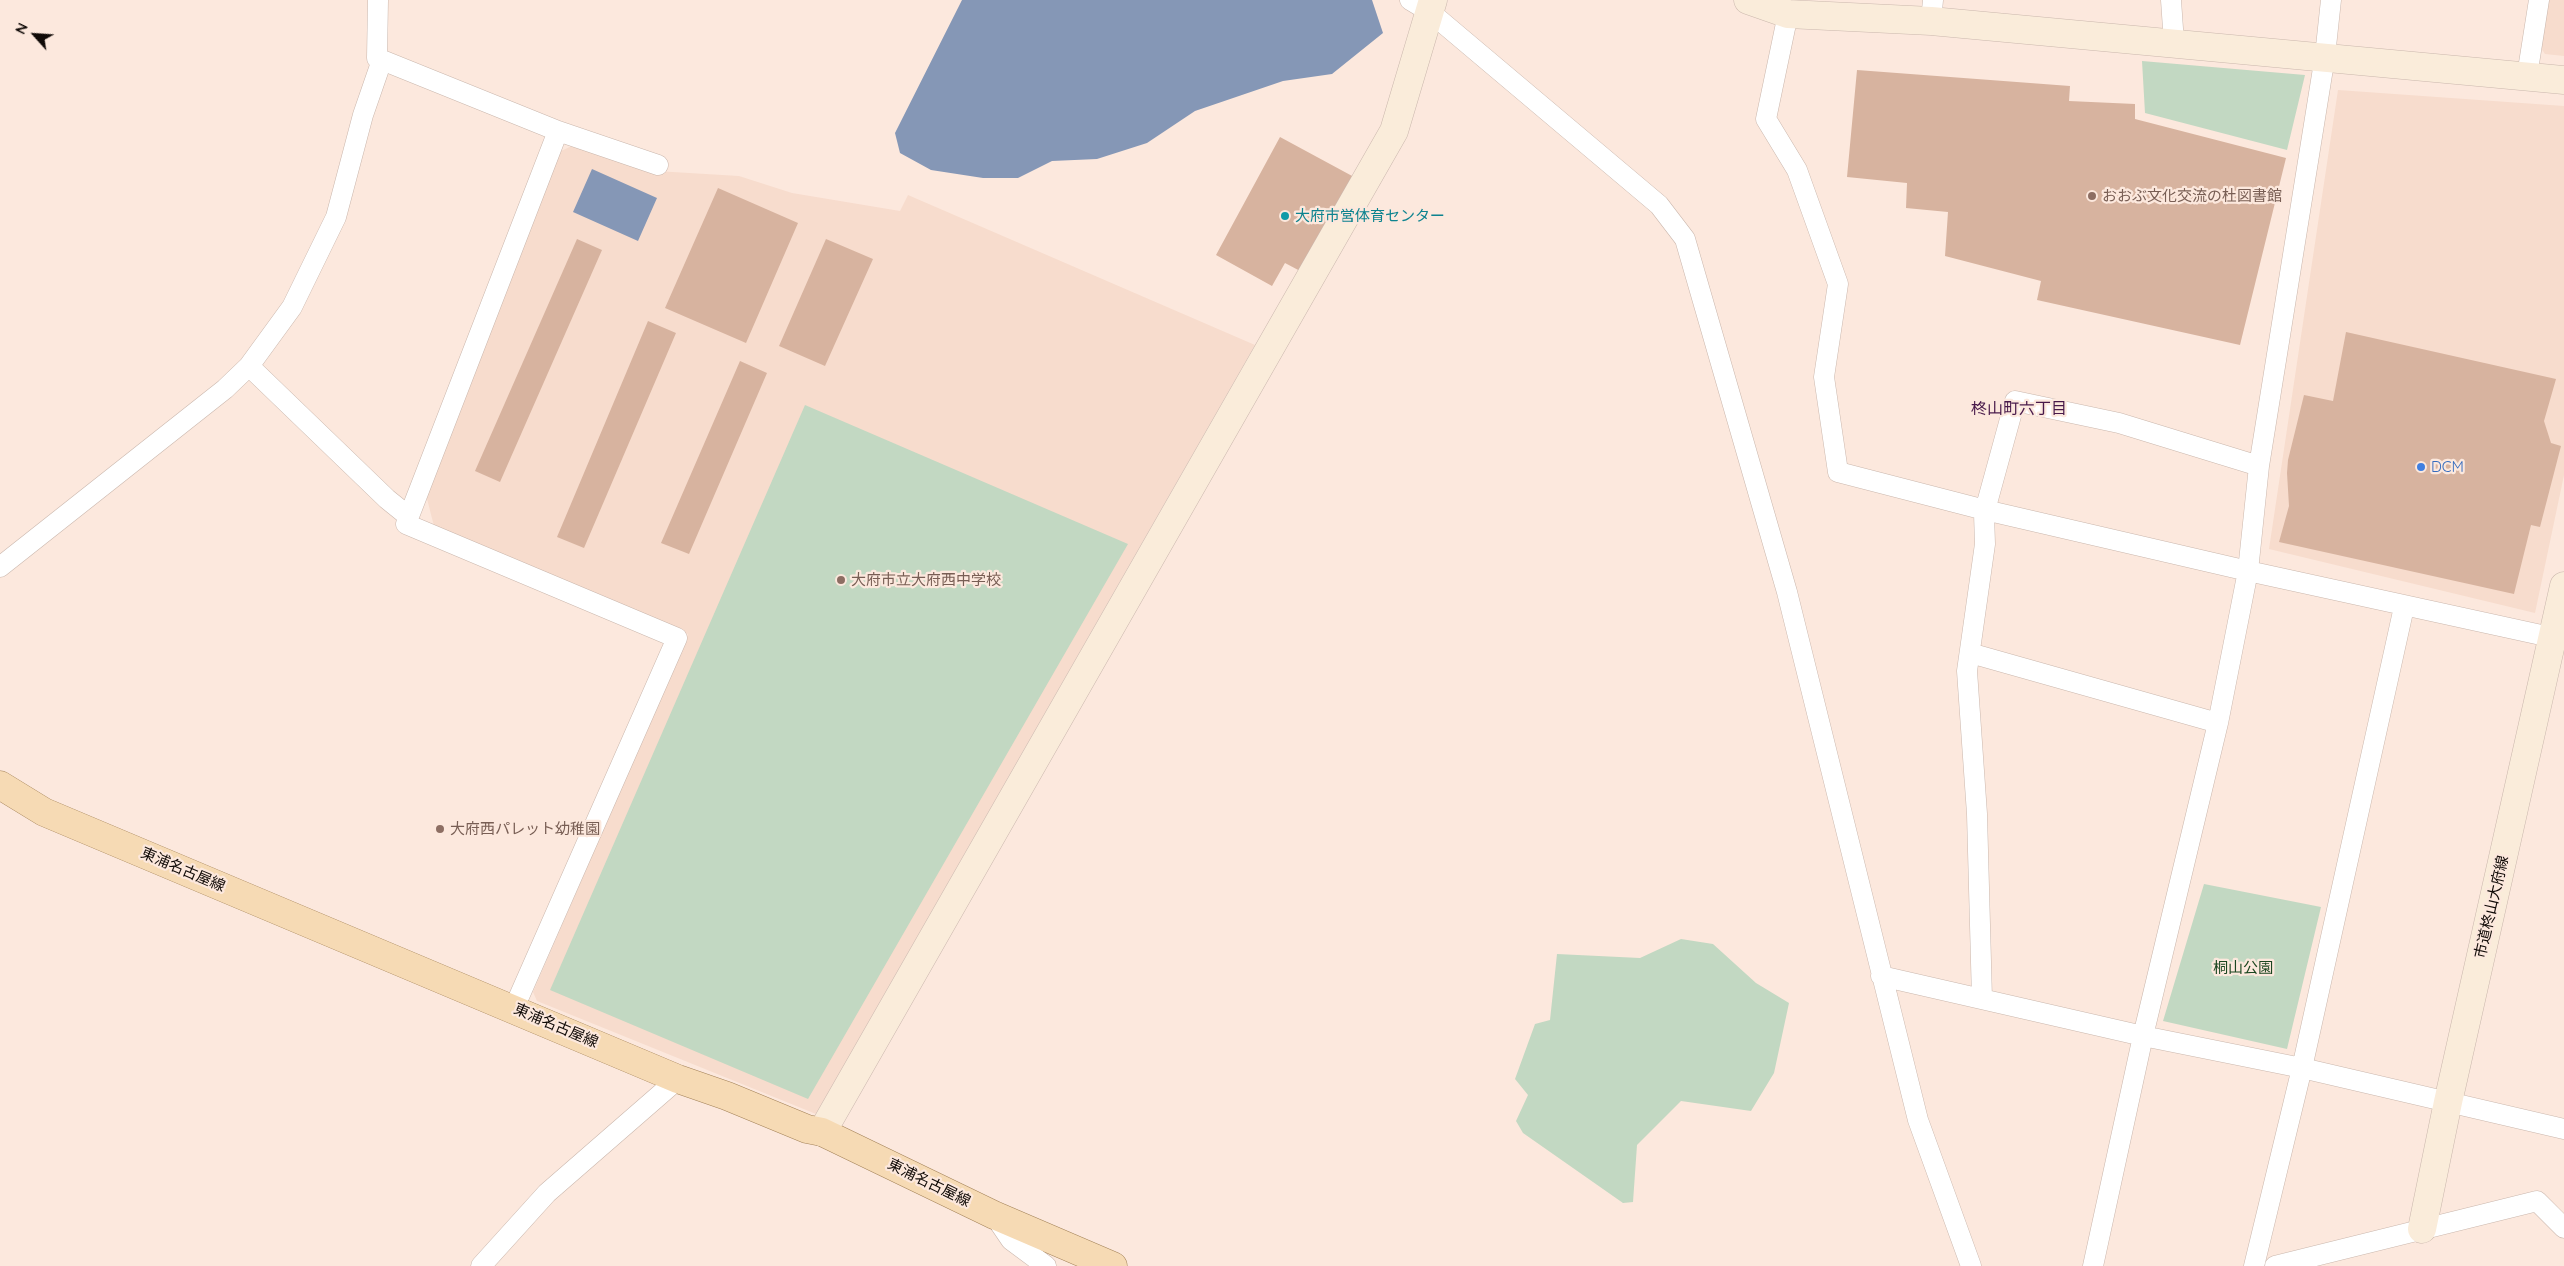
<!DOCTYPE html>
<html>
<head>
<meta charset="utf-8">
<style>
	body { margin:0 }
	#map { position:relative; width:2564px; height:1266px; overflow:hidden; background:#fce8dd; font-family:Quicksand,sans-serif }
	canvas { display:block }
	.north { position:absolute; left:10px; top:10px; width:50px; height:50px; -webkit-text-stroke:4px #fce8dd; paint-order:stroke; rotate:296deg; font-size:14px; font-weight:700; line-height:20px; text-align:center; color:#100a07 }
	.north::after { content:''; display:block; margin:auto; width:18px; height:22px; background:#100a07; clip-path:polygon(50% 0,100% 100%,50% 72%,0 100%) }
</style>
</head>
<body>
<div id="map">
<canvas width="2564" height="1266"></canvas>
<div class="north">N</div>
</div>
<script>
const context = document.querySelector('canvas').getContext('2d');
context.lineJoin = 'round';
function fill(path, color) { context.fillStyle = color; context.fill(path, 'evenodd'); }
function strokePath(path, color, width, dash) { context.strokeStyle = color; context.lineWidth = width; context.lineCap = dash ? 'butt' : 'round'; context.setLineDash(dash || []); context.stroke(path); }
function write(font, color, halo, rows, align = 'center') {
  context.font = font + ' Quicksand,"Noto Sans JP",sans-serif'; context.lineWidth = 4.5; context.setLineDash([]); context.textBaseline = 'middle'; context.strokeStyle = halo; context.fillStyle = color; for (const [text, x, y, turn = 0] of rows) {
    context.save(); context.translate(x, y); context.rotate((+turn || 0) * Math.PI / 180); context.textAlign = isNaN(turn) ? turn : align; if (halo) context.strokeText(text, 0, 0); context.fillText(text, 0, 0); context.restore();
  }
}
const built = new Path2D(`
	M2547,0H2564V56L2545,54L2537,42Z
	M2338,90L2564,106V475L2535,613L2269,549Z
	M576,144L656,171L739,176L792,193L900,211L908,195L1255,345L816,1114L537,1001L533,992L688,634L434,526L426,495L559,152Z`);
const green = new Path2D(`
	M2142,61L2305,75L2287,150L2145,113Z
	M805,405L1128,544L808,1099L550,990Z
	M2204,884L2321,907L2287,1049L2163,1021Z
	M1681,939L1713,944L1756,983L1789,1003L1774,1073L1751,1111L1681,1101L1637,1145L1633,1202L1623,1203L1523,1133L1516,1121L1528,1095L1515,1079L1535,1024L1550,1020L1557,954L1640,958Z`);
const water = new Path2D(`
	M962,0H1372L1383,33L1332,74L1283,81L1195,111L1147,143L1097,159L1052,161L1018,178H983L931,170L900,153L895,133Z
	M592,169L657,198L638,241L573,212Z`);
const building = new Path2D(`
	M1857,70L2070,86L2069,101L2135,104V119L2286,158L2240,345L2037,300L2041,281L1945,256L1948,212L1906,208L1907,183L1847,177Z
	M1280,137L1354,177L1302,272L1285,263L1272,286L1216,255Z
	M718,188L798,223L746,343L665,308Z
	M577,239L602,250L500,482L475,471Z
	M826,239L873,259L825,366L779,346Z
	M648,321L676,333L584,548L557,537Z
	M2346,332L2556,379L2544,421L2551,443L2561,446L2540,527L2531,525L2514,594L2279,542L2289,506L2287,473L2288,460L2304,395L2333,401Z
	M740,361L767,373L689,554L661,543Z`);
const street = new Path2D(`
	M378,0L377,58L558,131L658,165
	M1410,0L1430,12L1659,205L1685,239L1787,592L1918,1120L1971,1266
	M2171,0L2174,43
	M1788,14L1766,119L1797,170L1838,284L1824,377L1838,472L1985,510L2248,571L2564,640
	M1931,21L1933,0
	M2527,76L2539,0
	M249,366L387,499L408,516
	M0,567L225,389L249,366L292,307L336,217L363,115L382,60
	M1970,653L2218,723
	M1881,976L2143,1036L2302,1068L2564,1129
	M1982,999L1977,814L1967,671L1985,544L1984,514L2015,401L2119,423L2259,466
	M514,1008L677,638L406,524L558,131
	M994,1215L1011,1240L1046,1266
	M481,1266L547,1193L678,1079
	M2093,1266L2143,1036L2218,723L2248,571L2259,466L2325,56L2331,0
	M2254,1266L2302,1068L2404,607
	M2275,1266L2537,1201L2564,1228`);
const secondary = new Path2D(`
	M1748,0L1788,14L1931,21L2564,80
	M822,1132L1394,131L1433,0
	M2422,1229L2448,1102L2564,586`);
const primary = new Path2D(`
	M0,785L44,812L678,1079L727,1096L807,1129L822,1132L994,1215L1113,1266`);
const markers = [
	[2092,196,5,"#8d6e63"],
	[1285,216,5,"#0f9aa8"],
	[2421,467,5,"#3f7fe0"],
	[841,580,5,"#8d6e63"],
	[440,829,5,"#8d6e63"]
];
const educationNames = [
	["おおぶ文化交流の杜図書館",2102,196],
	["大府市立大府西中学校",851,580],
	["大府西パレット幼稚園",450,829]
];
const cultureNames = [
	["大府市営体育センター",1295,216]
];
const shopNames = [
	["DCM",2431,467]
];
const streetNames = [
	["東浦名古屋線",183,870,23],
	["市道柊山大府線",2492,907,-77],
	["東浦名古屋線",556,1026,23],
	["東浦名古屋線",929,1183,26]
];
const parkNames = [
	["桐山公園",2243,968]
];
const neighbourhoodNames = [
	["柊山町六丁目",2019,409]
];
fill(built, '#f7dccd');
fill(green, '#c2d8c2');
fill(water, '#8597b6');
fill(building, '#d7b39f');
strokePath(street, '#cab7ad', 21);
strokePath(secondary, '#cab7ad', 29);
strokePath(primary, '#a28157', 29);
strokePath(street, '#fff', 20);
strokePath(secondary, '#faecda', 28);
strokePath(primary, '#f6dab4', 28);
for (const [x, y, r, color] of markers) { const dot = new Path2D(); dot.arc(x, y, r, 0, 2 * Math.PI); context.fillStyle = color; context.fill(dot); strokePath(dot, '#fce8dd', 2); }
write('15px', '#785e54', '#fce8dd', educationNames, 'left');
write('15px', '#0d838f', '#fce8dd', cultureNames, 'left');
write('15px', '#366cbe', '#fce8dd', shopNames, 'left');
write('15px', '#100a07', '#fce8dd', streetNames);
write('15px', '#1b4620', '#fce8dd', parkNames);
write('16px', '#48194a', '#fce8dd', neighbourhoodNames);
</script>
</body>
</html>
